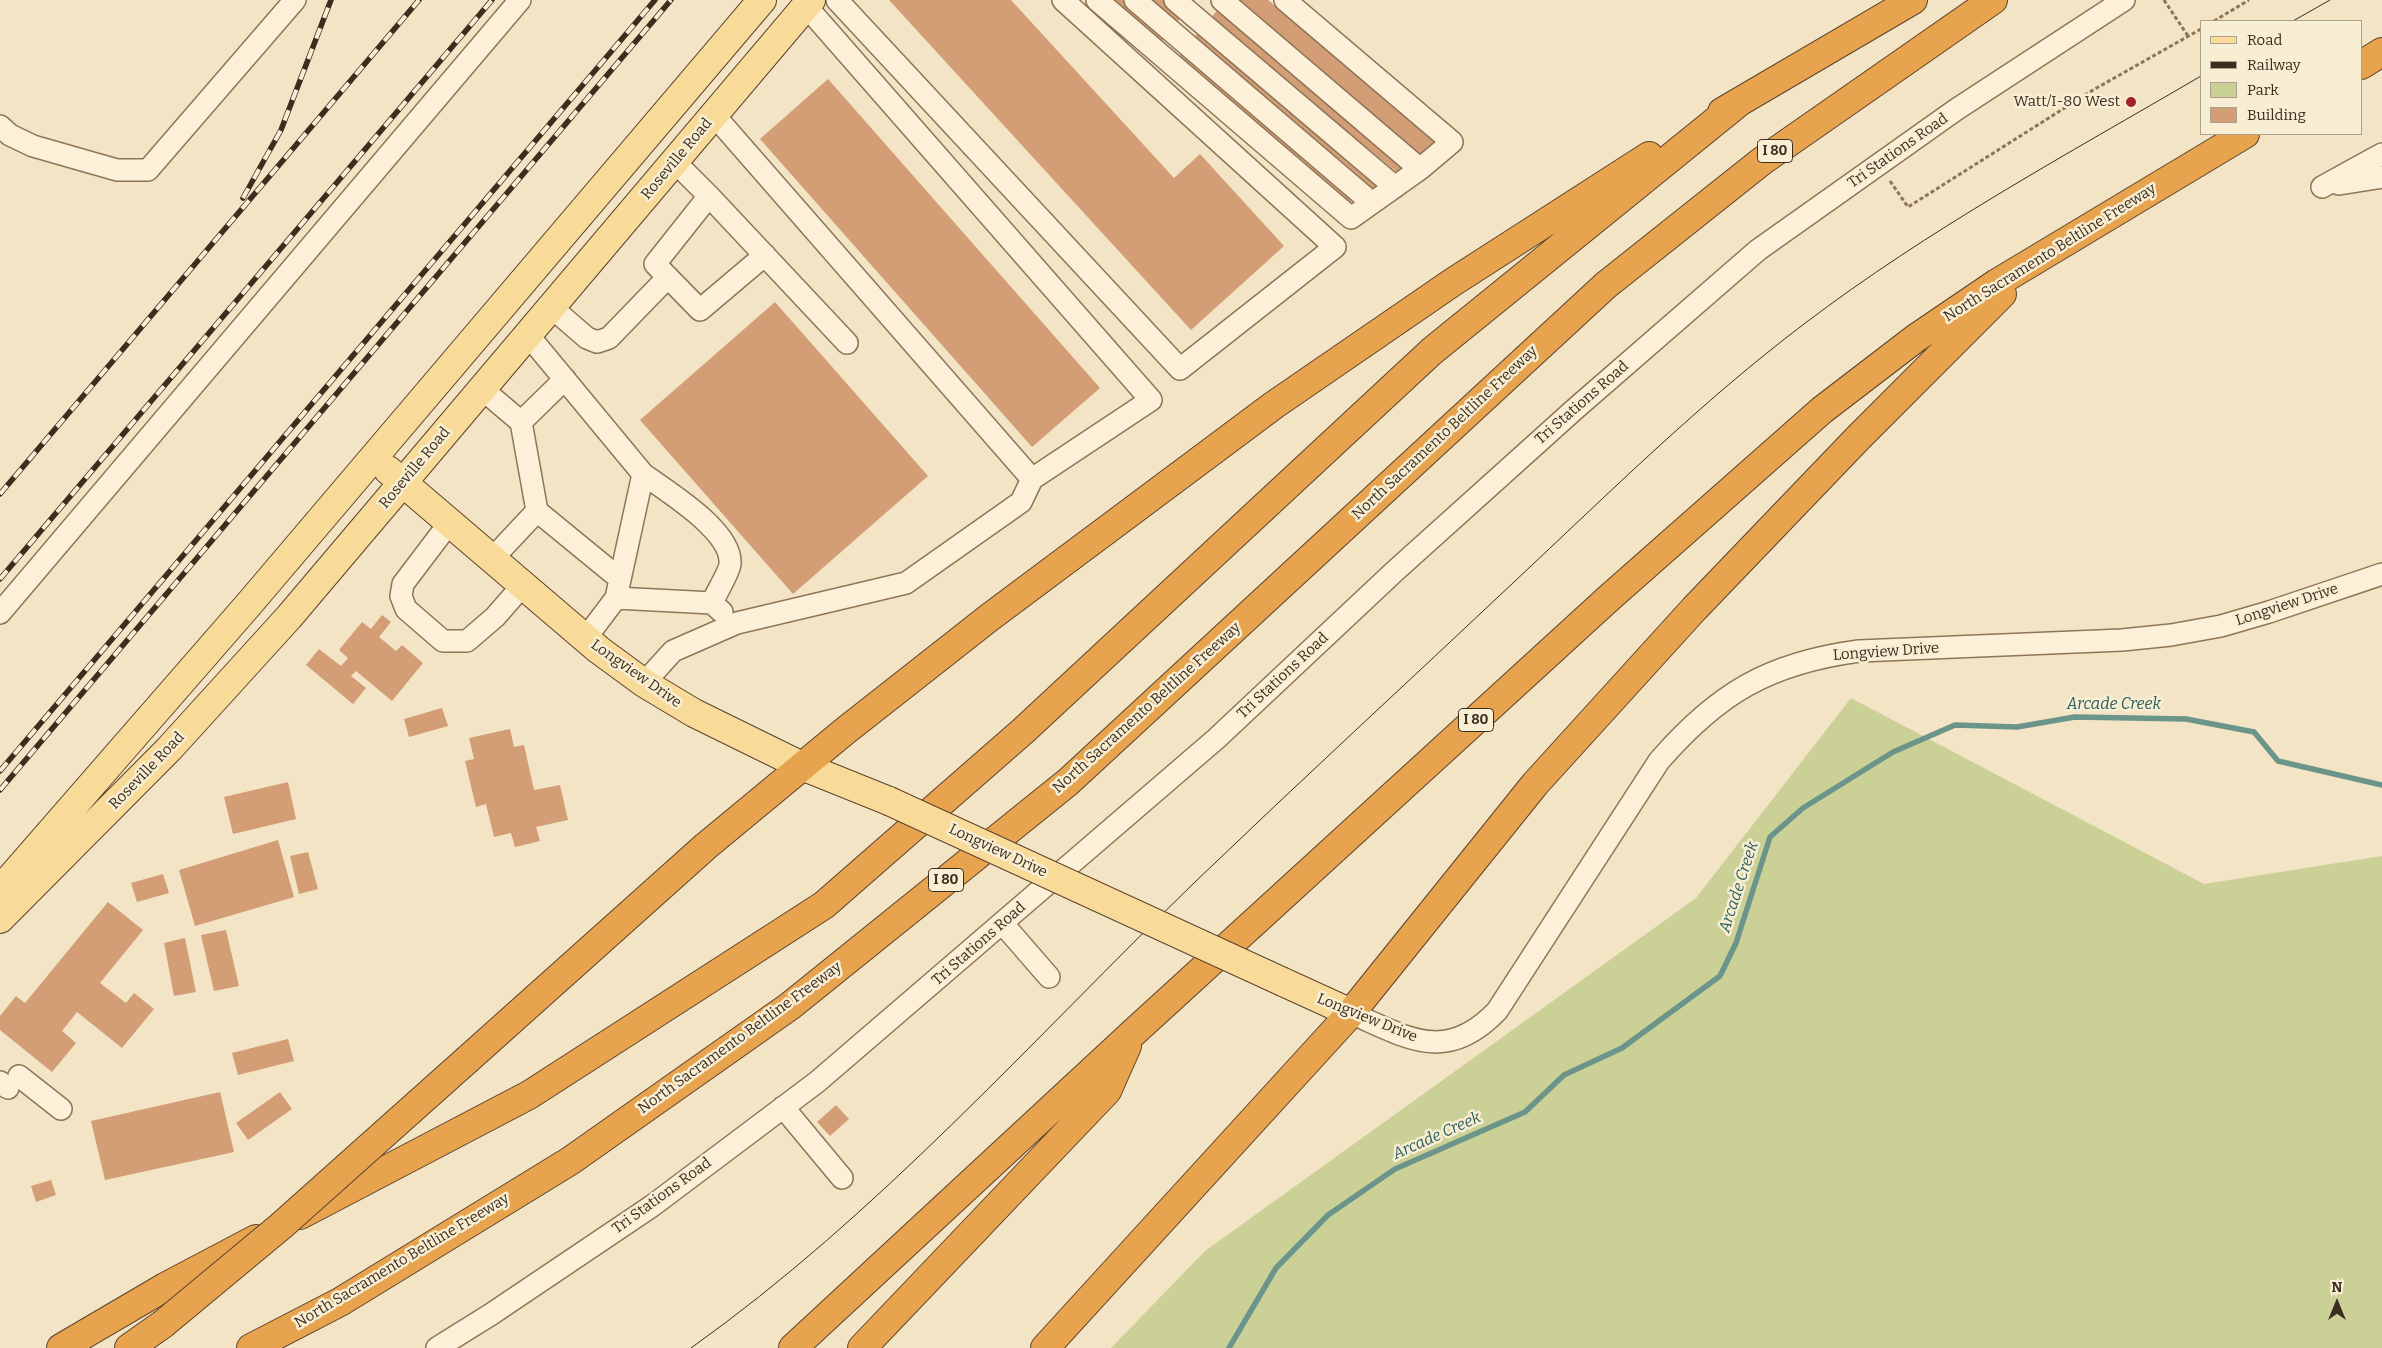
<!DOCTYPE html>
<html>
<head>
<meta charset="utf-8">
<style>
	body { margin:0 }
	#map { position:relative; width:2382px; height:1348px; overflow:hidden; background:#f2e4c4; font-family:Bitter,serif }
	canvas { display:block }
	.legend { position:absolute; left:2200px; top:20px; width:162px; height:115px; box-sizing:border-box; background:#f8eed4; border:1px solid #ada18b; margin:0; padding:6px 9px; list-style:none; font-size:15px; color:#3d2d1e }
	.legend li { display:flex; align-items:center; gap:10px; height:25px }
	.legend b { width:25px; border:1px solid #ada18b }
	.north { position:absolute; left:2312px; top:1278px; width:50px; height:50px; -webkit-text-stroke:4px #f8eed4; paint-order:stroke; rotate:0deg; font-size:14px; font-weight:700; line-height:20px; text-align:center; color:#3d2d1e }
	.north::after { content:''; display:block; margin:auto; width:18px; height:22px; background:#3d2d1e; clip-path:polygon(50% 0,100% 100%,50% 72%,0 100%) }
</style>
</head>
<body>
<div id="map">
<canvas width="2382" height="1348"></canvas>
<ul class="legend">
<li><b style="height:6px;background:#f8da99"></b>Road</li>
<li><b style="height:6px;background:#3d2d1e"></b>Railway</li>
<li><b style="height:14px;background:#cbd196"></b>Park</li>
<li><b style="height:14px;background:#d39d76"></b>Building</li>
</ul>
<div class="north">N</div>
</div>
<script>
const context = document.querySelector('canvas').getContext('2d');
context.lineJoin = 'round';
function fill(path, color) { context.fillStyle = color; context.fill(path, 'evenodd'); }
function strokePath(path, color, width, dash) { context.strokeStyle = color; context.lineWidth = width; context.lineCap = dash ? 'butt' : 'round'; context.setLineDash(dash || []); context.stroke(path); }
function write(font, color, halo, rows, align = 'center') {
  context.font = font + ' Bitter,serif'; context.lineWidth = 5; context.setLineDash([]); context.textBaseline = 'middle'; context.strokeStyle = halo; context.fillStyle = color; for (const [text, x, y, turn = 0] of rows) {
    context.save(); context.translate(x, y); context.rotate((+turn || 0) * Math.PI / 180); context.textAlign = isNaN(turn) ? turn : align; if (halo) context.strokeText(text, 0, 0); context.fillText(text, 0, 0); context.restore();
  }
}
const green = new Path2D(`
	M1851,698L2204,884L2382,856V1348H1111L1205,1251L1696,898Z`);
const stream = new Path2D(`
	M1229,1348L1276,1268L1328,1215L1395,1169L1525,1112L1564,1075L1622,1048L1720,976L1736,943L1770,837L1803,808L1893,752L1955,725L2017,727L2075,717L2186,719L2254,732L2278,761L2382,785`);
const building = new Path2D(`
	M889,0H1011L1174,178L1200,154L1284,246L1191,330Z
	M1102,0H1126L1168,34L1157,46Z
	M1141,0H1166L1184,14L1173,26Z
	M1229,0H1268L1436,139L1420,159Z
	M1220,7L1408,161L1398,173L1210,19Z
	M1200,31L1380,181L1370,193L1189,43Z
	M1183,51L1357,195L1347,207L1173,63Z
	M828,79L1100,388L1032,447L760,139Z
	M775,302L928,476L793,594L640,420Z
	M382,615L391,622L379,637L396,651L402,645L423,663L392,701L356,671L351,676L366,688L353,704L306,665L319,649L341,666L348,658L339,650L362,622L371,629Z
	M442,708L448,726L409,737L404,719Z
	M510,729L514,747L524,745L534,790L560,785L568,820L536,827L540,841L515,847L511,833L494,837L486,804L476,807L465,761L474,759L469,738Z
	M288,782L296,819L233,834L224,797Z
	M278,840L294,897L195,926L179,870Z
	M308,852L318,889L299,894L290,856Z
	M163,874L169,893L137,902L131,883Z
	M108,902L143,930L100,983L126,1003L134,993L154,1009L122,1048L77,1012L62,1031L76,1043L52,1072L0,1030V1016L16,996L25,1003Z
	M226,930L239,986L214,991L201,935Z
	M185,938L196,992L174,996L164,943Z
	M288,1039L294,1061L238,1075L232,1053Z
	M220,1092L234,1152L105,1180L91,1121Z
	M280,1092L292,1109L248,1140L236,1123Z
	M836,1105L849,1119L830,1136L817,1122Z
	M51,1180L56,1195L36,1202L31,1186Z`);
const path = new Path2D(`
	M2164,0L2188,36
	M2214,21L2249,0
	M1890,181L1908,207L2093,90L2201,29`);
const minor = new Path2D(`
	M837,0L1180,369L1335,247L1063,0
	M1097,0L1351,218L1420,169L1452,142L1285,0
	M1135,0L1372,203
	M1175,0L1395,187
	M1222,0L1420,169
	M714,115L1032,479L1151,400L806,6
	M0,126L10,135L33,146L117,170H148L295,0
	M675,162L709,196L847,343
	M2339,184L2382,177
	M2322,187L2382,154
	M709,196L655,264L700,310L765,255
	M551,307L587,338L597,342L609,338L668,277
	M528,335L643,474L616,598L585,639
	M482,389L521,422L537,511L620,579
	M521,422L565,379
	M643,474C666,491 733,531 730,564C729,573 716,593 712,603
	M450,522L403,584L401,596L406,609L443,641H467L495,617L523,585
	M492,559L537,511
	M616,598L712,603L722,612
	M0,613L520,0
	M644,683L673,651L737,623L906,583L1021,502L1032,479
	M1003,924L1049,977
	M1351,1013C1408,1038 1446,1064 1497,1011L1659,761C1718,693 1769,663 1859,651L2122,640L2171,635L2221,626L2269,612L2382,574
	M19,1076L61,1109
	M0,1082L8,1088
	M783,1107L842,1178
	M437,1348L490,1315L652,1206L817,1082L1216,739L1395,571L1575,409L1758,250L1957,109L2124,0`);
const major = new Path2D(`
	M388,470L599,650L644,683L694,713L802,766L889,801
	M0,890L249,604L762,0
	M0,919L169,749L289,617L811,0
	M1283,982L1351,1013`);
const highway = new Path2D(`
	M2361,65L2382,52
	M1722,112L1913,0
	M468,1059L706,846L845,731L990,617L1274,405L1453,282L1649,156
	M300,1215L529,1095L824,905L1023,731L1432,351L1738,103
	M61,1348L165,1287L256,1239
	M129,1348L163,1324
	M251,1348L340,1302L570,1161L790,1006L1068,782L1606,285L1762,161L1993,0
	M793,1348L1133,1033L1609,598L1822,410L1916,338L1997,283L2245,134
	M862,1348L1107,1091L1127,1046
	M1045,1348L1351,1013L1535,784L1694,609L1858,438L2002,294`);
const tram = new Path2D(`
	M2293,21L2330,0
	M691,1348C878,1215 1031,1041 1195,882C1300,781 1408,682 1514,582C1609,493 1701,402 1804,324C1929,229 2066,155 2201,76`);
const rail = new Path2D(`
	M243,198L281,130L331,0
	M0,494L419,0
	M0,579L492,0
	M0,771L655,0
	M0,790L671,0`);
const majorBridge = new Path2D(`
	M889,801L1283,982`);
const highwayBridge = new Path2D(`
	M163,1324L281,1226L468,1059`);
const markers = [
	[2131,102,6,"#a32324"]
];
const shields = [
	[1775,151,35],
	[1476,720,35],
	[946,880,35]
];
const shieldNames = [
	["I 80",1775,151],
	["I 80",1476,720],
	["I 80",946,880]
];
const poiNames = [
	["Watt/I-80 West",2120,102]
];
const streetNames = [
	["Tri Stations Road",1898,151,-35],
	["Roseville Road",677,159,-50],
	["North Sacramento Beltline Freeway",2050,253,-32],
	["Tri Stations Road",1582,403,-41],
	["North Sacramento Beltline Freeway",1445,433,-43],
	["Roseville Road",415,468,-50],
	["Longview Drive",2287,605,-18],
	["Longview Drive",1886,652,-4],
	["Longview Drive",636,674,35],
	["Tri Stations Road",1283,676,-43],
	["North Sacramento Beltline Freeway",1147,708,-42],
	["Roseville Road",147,771,-46],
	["Longview Drive",998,851,25],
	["Tri Stations Road",979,944,-41],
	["Longview Drive",1367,1018,22],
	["North Sacramento Beltline Freeway",740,1038,-36],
	["Tri Stations Road",662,1196,-36],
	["North Sacramento Beltline Freeway",402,1261,-31]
];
const waterNames = [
	["Arcade Creek",2114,705],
	["Arcade Creek",1739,887,-72],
	["Arcade Creek",1437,1136,-24]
];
fill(green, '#cbd196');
strokePath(stream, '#6b948a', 5.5);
fill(building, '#d39d76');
strokePath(minor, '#8e7558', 24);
strokePath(major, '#5c422d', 30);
strokePath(highway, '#5c422d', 30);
strokePath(path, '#8e7558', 3, [4, 2.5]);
strokePath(minor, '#fcf1d8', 21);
strokePath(major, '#f8da99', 28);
strokePath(highway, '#e7a34e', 28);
strokePath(tram, '#3d2d1e', 1);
strokePath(rail, '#3d2d1e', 5.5);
strokePath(rail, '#f8eed4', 4, [11]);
strokePath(majorBridge, '#5c422d', 30, []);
strokePath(highwayBridge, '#5c422d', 30, []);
strokePath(majorBridge, '#f8da99', 28);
strokePath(highwayBridge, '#e7a34e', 28);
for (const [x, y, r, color] of markers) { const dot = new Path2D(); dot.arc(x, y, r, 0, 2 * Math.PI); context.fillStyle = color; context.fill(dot); strokePath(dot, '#f8eed4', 2); }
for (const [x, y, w] of shields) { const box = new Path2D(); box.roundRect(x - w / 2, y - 11.5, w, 23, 4); context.fillStyle = '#f8eed4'; context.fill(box); strokePath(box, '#3d2d1e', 1); }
write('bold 14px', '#3d2d1e', null, shieldNames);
write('15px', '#3d2d1e', '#f8eed4', poiNames, 'right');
write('15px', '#3d2d1e', '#f8eed4', streetNames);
write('italic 16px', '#2c5e5a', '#f8eed4', waterNames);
</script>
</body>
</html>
